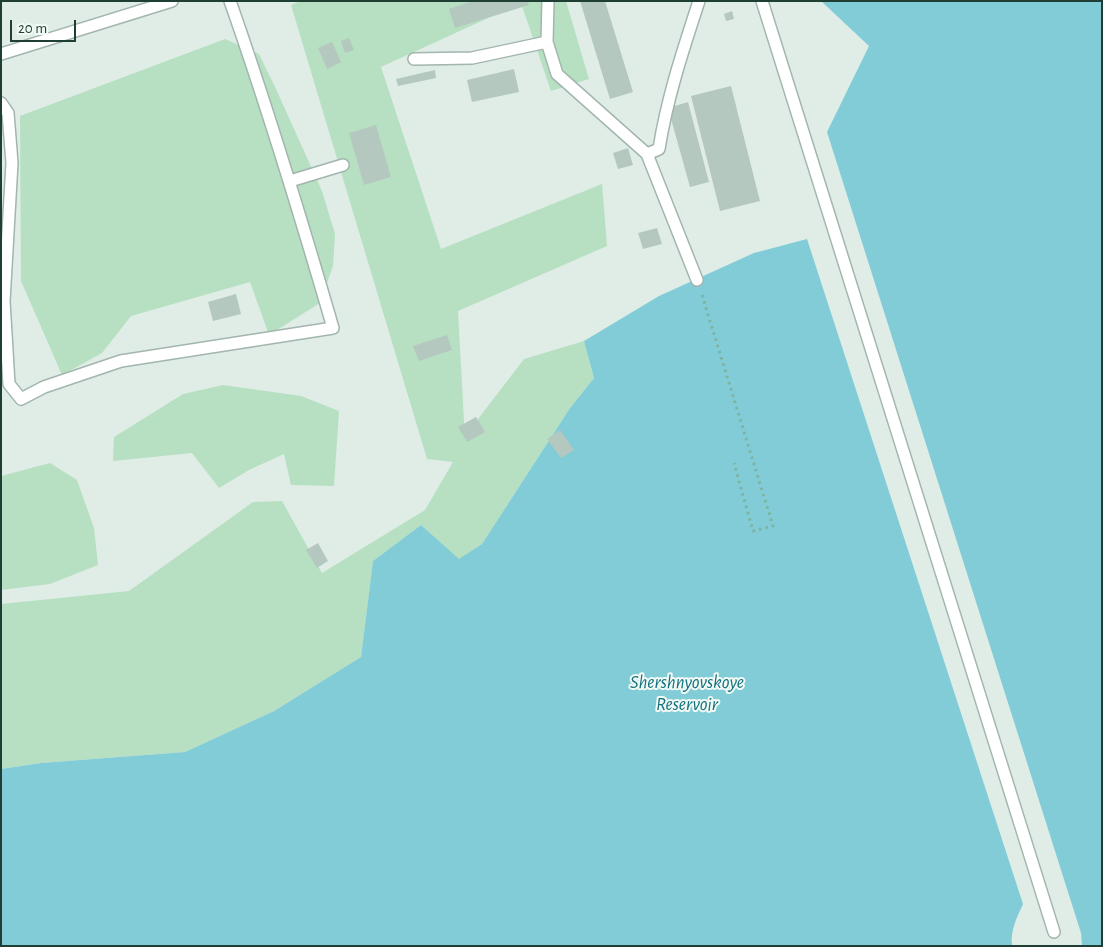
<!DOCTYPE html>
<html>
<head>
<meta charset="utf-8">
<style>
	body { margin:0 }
	#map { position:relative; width:1103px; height:947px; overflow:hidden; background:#e0ede7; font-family:"Alegreya Sans",sans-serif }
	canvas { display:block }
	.frame { position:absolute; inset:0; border:2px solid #1f3f35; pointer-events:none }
	.scale { position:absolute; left:10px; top:20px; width:66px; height:22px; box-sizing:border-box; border:2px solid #1f3f35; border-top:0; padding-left:6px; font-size:15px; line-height:18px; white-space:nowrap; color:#1f3f35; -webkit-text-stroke:4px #f1f9f4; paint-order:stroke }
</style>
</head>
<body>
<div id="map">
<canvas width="1103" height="947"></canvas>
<div class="frame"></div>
<div class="scale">20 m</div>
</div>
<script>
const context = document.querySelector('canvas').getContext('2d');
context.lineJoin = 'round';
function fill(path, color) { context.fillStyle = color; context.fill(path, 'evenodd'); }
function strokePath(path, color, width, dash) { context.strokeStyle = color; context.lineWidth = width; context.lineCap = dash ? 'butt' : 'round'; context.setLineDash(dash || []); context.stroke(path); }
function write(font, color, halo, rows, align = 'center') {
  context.font = font + ' "Alegreya Sans",sans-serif'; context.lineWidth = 4; context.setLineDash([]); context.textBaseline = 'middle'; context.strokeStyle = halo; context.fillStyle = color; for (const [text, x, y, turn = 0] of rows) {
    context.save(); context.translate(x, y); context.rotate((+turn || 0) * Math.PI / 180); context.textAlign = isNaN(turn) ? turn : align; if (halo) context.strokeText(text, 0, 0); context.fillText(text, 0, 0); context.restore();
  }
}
const green = new Path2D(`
	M301,1H566L589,79L551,91L521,3L381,67L441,249L602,184L607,246L458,311L465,440L475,423L524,359L584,341L594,378L570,408L482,544L459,560L421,525L373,561L361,657L274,711L185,752L41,763L1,769V604L129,591L253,502L282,501L322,573L425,510L453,462L427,459L291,5Z
	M225,39L259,54L276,89L322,191L335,234L333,266L320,303L269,335L250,282L131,316L102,353L62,375L21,281L20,116Z
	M223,385L301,396L339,411L334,486L291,485L284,454L249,470L219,488L192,453L113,461L114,437L183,394Z
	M50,463L77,480L94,528L98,565L50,584L1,590V476Z`);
const water = new Path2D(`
	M821,1H1102V946H1082L1081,933L827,132L869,46Z
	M807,239L1023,904C1017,917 1010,931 1012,946H1V769L41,763L185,752L274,711L361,657L373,561L421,525L459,559L482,544L570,408L594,378L584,341L659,296L754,253Z`);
const building = new Path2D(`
	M473,1H527L529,5L455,28L449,9Z
	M580,1H605L633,92L610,99Z
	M732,11L734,19L726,21L724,14Z
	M349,38L354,50L345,53L341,41Z
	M332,42L341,62L327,69L318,48Z
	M514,69L519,92L472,102L467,80Z
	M435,70L436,78L398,86L396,79Z
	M731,86L760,201L720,211L691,96Z
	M688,102L709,182L690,187L668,108Z
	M376,125L391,177L364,185L349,133Z
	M628,148L633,165L618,169L613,153Z
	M657,228L662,244L643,249L638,233Z
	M236,294L241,314L213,321L208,302Z
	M447,335L452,350L419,361L413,346Z
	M476,417L485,432L467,442L458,427Z
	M560,430L574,450L561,458L547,439Z
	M318,543L328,561L317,568L306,550Z`);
const path = new Path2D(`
	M702,295L773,526L753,531L734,463`);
const service = new Path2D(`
	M548,1L547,42L557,74L647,154L697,280
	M762,1L1054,932
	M1,54L172,1
	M414,59L472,58L547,42
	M1,103L8,113L12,163L4,301L9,384L21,399L44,387L121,361L333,328C301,218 268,109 230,1
	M647,154L659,149C667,98 683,50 699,1
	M290,181L343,165`);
const waterNames = [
	["Shershnyovskoye",687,682],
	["Reservoir",687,704]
];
fill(green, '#b6e0c1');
fill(water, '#82ccd8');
fill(building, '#b5c8bf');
strokePath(service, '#a2b5ae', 14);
strokePath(path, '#7db4a1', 3, [2.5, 4]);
strokePath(service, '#fff', 11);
write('italic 19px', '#137181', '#f1f9f4', waterNames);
</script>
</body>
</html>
